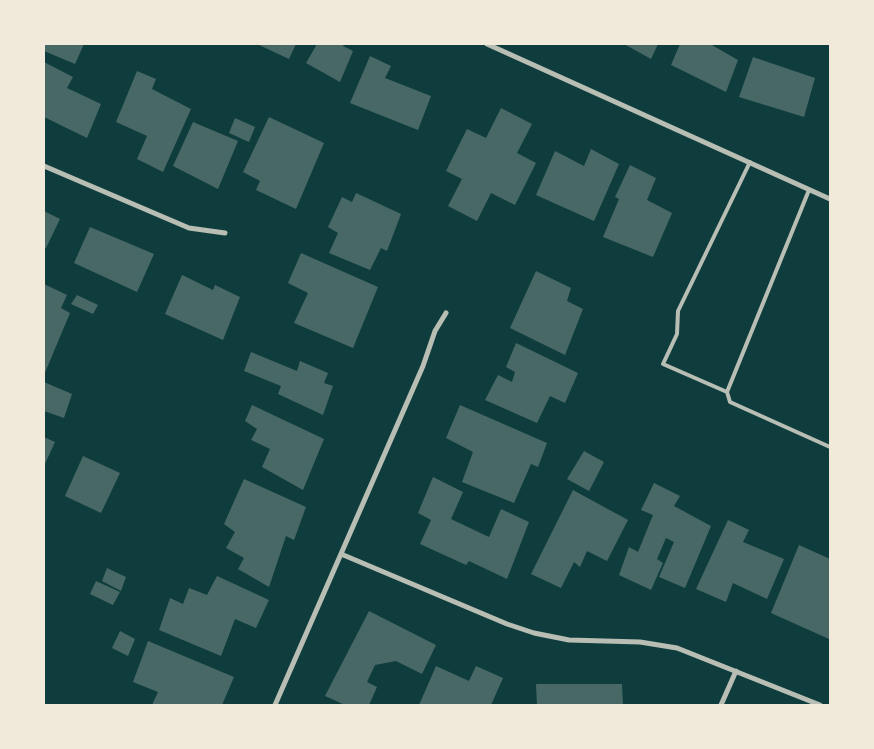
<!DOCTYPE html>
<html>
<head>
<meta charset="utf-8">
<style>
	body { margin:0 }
	#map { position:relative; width:874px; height:749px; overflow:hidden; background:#0f3d3e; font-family:"Varela Round",sans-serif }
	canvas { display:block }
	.frame { position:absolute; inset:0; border:45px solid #f1e9da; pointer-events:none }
</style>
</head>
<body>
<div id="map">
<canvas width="874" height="749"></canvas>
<div class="frame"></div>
</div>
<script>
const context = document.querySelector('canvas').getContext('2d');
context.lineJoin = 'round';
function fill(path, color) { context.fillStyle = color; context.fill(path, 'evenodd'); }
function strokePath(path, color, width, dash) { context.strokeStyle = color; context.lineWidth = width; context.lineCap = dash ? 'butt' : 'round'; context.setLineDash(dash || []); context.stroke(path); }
const building = new Path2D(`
	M44,44H84L75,64L44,51Z
	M257,44H296L289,59Z
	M317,44H344L343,46L353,51L340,82L306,63Z
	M624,44H658L651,59Z
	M680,44H710L738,60L726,92L671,65Z
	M370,56L391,66L385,78L431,96L418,130L350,103Z
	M753,57L815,78L804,117L739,97Z
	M44,62L73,77L67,88L101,104L87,138L44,117Z
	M137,71L156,79L152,89L191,109L163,172L137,159L147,136L116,122Z
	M501,108L532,124L517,153L536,163L515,205L491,193L477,221L448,206L462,179L446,171L467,129L486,138Z
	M269,117L324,143L296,209L256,190L260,181L243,172Z
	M235,118L255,127L249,142L229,133Z
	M193,122L238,141L218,189L173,166Z
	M591,149L619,164L594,221L536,195L555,151L584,166Z
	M630,165L656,178L647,200L672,213L653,257L603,237L619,199L615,197Z
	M356,193L401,214L387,251L381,248L370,270L329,253L338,233L328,227L342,197L352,202Z
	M44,211L60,219L46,248L44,247Z
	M90,227L154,254L137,292L74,263Z
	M301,253L378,287L353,348L294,323L308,293L288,283Z
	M536,271L571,288L567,301L583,309L565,355L510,328Z
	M182,275L213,290L215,285L240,297L223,340L165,314Z
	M44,284L67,295L61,308L70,313L44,375Z
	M77,295L98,305L93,314L71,304Z
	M516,343L578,373L565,403L550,396L537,423L485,400L498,375L512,382L515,372L506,367Z
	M251,352L297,371L300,361L328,373L324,383L333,386L323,415L278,394L281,386L244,371Z
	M44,382L72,394L64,418L44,411Z
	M252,405L324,439L303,490L262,467L270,449L251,440L257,429L245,421Z
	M460,405L547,443L538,467L531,464L514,503L462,482L473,452L446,438Z
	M44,437L55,442L44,466Z
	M584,451L604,462L589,491L567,479Z
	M83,456L120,473L101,513L65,496Z
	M433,477L463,492L451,519L489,537L501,509L529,522L507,579L469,561L466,565L420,544L431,520L418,513Z
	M244,479L306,507L294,540L286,536L269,587L238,569L244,558L226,548L235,532L224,524Z
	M654,483L680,496L674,506L711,526L685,588L659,577L674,542L666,538L657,559L663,563L651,590L619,575L629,547L638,552L653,515L641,510Z
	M573,490L628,520L607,561L587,551L580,567L574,562L561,588L531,574Z
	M728,520L749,530L743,542L784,559L767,599L733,583L726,602L696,589Z
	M799,545L830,559L829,639L771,613Z
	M107,568L126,577L121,591L102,581Z
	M217,576L269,600L256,628L235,619L221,656L159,630L170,598L183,604L189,588L207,595Z
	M96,581L120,592L113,605L90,594Z
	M369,611L436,645L422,674L396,661L375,665L367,682L377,687L369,705H345L325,696Z
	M120,631L135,639L128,656L112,648Z
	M148,641L234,677L222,705H152L158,692L133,682Z
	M436,666L469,681L476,666L503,678L491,705H419Z
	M536,684H622L623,705H537Z`);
const service = new Path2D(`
	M809,190L727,392L730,402L830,447
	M727,392L663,364L677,334L678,311L750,162`);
const minor = new Path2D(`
	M487,44L830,199
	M44,166L189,228L225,233
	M341,554L507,624L534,633L569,640L640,642L677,648L820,705
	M275,705L423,366L435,331L446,313
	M721,705L736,671`);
fill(building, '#486865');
strokePath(service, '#b8beb3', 4);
strokePath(minor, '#b8beb3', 5);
</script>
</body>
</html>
